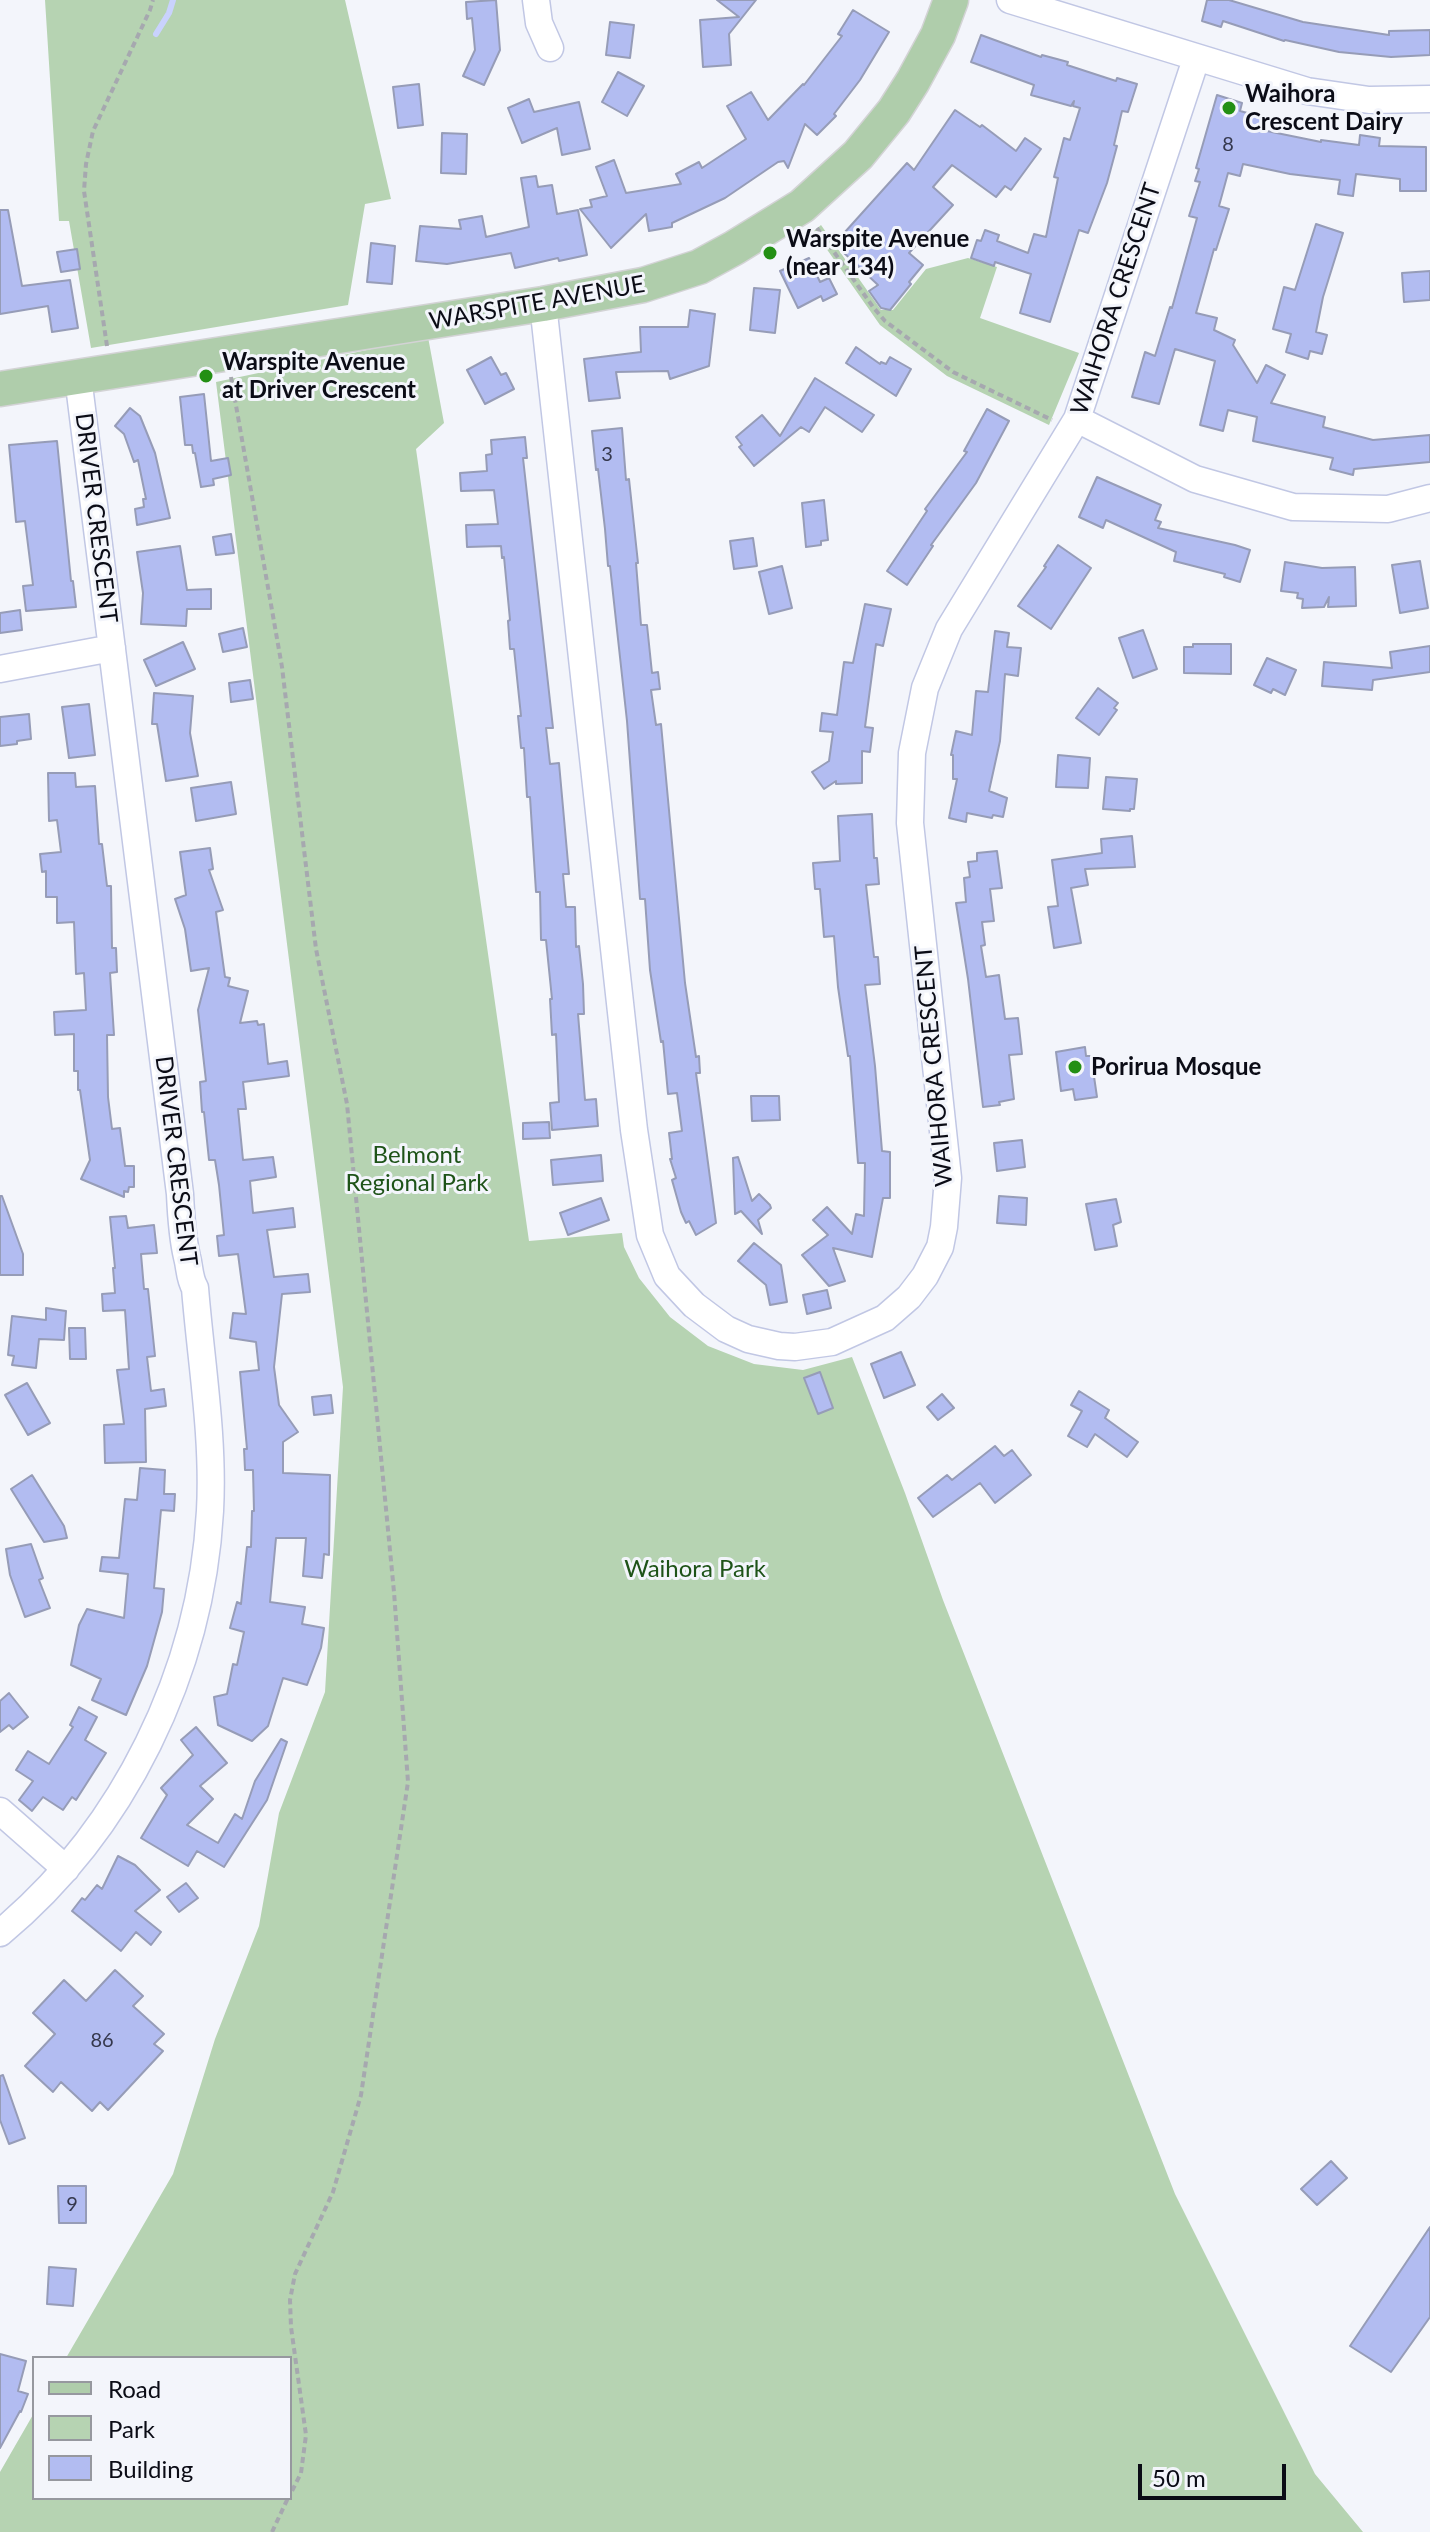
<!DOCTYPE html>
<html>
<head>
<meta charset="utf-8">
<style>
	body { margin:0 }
	#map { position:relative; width:1430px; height:2532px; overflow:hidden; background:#f3f5fb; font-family:Lato,sans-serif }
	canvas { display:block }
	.legend { position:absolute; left:32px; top:2356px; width:260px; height:144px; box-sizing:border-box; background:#f3f5fb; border:2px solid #96989f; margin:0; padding:10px 14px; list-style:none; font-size:24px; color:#0b0c16 }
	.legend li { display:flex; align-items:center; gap:16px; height:40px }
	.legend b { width:40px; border:2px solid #96989f }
	.scale { position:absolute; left:1138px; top:2464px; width:148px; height:36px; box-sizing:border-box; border:4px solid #0b0c16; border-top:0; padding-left:10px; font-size:24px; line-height:28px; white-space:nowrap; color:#0b0c16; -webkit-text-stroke:6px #f3f5fb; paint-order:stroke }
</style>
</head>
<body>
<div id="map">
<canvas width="1430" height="2532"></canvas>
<ul class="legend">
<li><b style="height:10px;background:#afcdab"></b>Road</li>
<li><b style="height:22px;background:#b6d3b2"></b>Park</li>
<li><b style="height:22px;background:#b2bcf1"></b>Building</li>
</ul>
<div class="scale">50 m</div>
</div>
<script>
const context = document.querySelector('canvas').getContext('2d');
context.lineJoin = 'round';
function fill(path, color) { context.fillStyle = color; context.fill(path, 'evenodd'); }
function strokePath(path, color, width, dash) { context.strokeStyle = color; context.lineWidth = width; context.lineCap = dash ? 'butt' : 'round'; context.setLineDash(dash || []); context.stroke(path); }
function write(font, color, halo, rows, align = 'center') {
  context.font = font + ' Lato,sans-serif'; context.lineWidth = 6; context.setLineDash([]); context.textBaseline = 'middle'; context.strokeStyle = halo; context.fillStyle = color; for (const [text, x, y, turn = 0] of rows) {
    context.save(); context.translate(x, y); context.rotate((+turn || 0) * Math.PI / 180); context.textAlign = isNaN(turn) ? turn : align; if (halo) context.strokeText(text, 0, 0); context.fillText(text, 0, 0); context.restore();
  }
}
const green = new Path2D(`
	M45,0H345L391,199L365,204L348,305L91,348L69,221H59Z
	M821,225L881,310H893L926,269L968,258L997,267L980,318L1079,353L1049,425L947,376L880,325L814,231Z
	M428,337L444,423L416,449L529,1241L622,1233L624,1247L639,1278L670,1317L708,1346L754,1364L803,1370L852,1357L905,1493L943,1600L1175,2194L1315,2474L1363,2532H0V2472L34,2413V2498H290V2358H66L173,2174L215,2039L259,1926L279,1813L325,1692L343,1387L216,382Z`);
const stream = new Path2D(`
	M156,34L169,13L173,0`);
const building = new Path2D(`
	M496,0L500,50L484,85L463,76L475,50L472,18L467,19L466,2Z
	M717,0H756L729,34L731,65L703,67L700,20L739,17Z
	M1207,0H1229L1303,22L1389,35V31L1430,30V55L1391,57L1339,52L1285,40L1284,41L1223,21L1221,27L1202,21Z
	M853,10L889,32L860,80L834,114L836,116L817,135L805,124L788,168L784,161L778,162L725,198L672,223V227L649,231L646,214L611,248L580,209L592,207L590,200L607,196L596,167L614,160L626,193L681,184L676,174L699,162L702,168L746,139L727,106L751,92L768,120L803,84L804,85L842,36L838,34Z
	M610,22L634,25L630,58L606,55Z
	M981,35L1041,57L1042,55L1068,62L1067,65L1116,81L1117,78L1137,84L1128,112L1122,111L1114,145L1117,146L1107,183L1088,233L1079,230L1050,322L1020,313L1031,274L995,262L994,266L971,258L977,240L981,241L985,230L999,235L997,241L1028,253L1034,234L1046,237L1058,178L1054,177L1064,138L1070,140L1080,108L1073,106L1074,101L1071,106L1031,95L1034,85L971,62Z
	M618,72L644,86L627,116L602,102Z
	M419,84L423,125L398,128L393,87Z
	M1217,95L1242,103L1240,111L1266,118L1262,130L1321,142V140L1359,145L1360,135L1380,138L1379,146L1426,147V191H1400V179L1356,174L1353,196L1338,194L1340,180L1290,174L1243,164L1240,176L1228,173L1219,206L1229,209L1216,250L1214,249L1196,313L1217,318L1214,330L1235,340L1233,345L1257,383L1266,365L1285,375L1271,403L1325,417L1323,427L1373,440L1430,435V462L1354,469L1353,475L1330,469L1333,458L1253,441L1257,417L1228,410L1223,431L1200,425L1215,361L1175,349L1159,404L1132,397L1145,352L1155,356L1170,307L1172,308L1197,218L1189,216L1200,182L1195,181L1199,169L1196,168Z
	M529,99L534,112L579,102L590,149L562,155L557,128L522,143L508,108Z
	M955,110L980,127L982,125L1016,151L1025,138L1041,149L1011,190L1005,186L996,197L952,165L933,187L953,205L909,253L923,265L909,282L911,284L890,310L881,308L869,291L878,285L843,252L836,242L907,163L914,170Z
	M442,133L467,134L466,174L441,173Z
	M536,176L538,187L552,185L557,214L578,210L587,255L559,261L558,258L515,268L511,253L447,264L416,261L420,226L461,229L459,220L482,216L486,237L529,227L521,178Z
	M0,210H8L22,286L70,280L78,328L52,332L48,306L0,314Z
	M1316,224L1343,233L1323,297L1316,332L1327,335L1322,354L1310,351L1308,359L1286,352L1291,334L1273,329L1284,287L1295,290Z
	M371,243L395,246L392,284L367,282Z
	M77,249L80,269L61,272L57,252Z
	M809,258L820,282L829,278L837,294L823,301L821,296L798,308L780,271Z
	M1430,271V300L1404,302L1402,273Z
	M754,288L780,290L775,333L750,330Z
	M690,310L715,314L709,366L670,379L668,371L616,372L620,398L589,401L584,359L641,352L640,327H688Z
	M856,347L880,364L881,362L886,364L890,357L911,369L896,396L846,363Z
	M491,357L501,375L506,373L514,389L485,404L467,370Z
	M815,378L874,415L862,432L825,407L809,432L801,427L754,466L739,447L742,445L736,437L762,415L780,436Z
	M204,394L211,461L228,458L231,475L213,479L214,485L201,487L195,453H193L192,445H185L180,397Z
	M130,408L140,416L155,453L170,518L137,525L135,509L144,507L143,499H146L138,460L134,462L124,434L115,426Z
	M987,409L1009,421L976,483L931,545L933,546L907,585L887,571L927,511L925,509L967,452L964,451Z
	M622,428L626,480L629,479L638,563H636L641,625H647L652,673L658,672L660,689L651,690L656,725L661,724L685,983L696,1057L699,1056L700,1073H696L716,1223L696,1235L689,1221L686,1223L681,1212L672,1180L676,1178L670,1159H672L669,1133L682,1131L677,1093L668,1094L663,1041L661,1042L650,970L645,899H640L627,721L610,566H608L605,529L598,469L596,470L592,431Z
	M525,437L527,458H523L553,728H546L550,764L559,763L569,874H563L566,907H575L576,947L579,946L583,984L584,1014H578L585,1100L596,1099L598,1126L552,1130L550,1103L559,1102L556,1034L552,1035L550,999H552L546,940H541L540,892H536L530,797H527L524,748H521L518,716H521L514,649H510L508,621L510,620L504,557L502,558L501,546L467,547L466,525L498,524L494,490L461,491L460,473L487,471L486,455L492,454L491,440Z
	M57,441L71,581H73L76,607L26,611L23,586L33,585L25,521L16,522L9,445Z
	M1097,477L1161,505L1155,520L1161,522L1158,528L1235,545L1250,550L1240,582L1224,577L1225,574L1174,561L1176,552L1106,520L1103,528L1079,517Z
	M824,500L828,540L821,541V545L806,547L802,503Z
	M231,534L234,553L216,555L213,537Z
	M753,538L757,566L734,569L730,541Z
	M1058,545L1091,568L1051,629L1018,606L1046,567L1044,566Z
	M180,546L187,590L211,589V609H187L186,626L141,624L143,593L137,552Z
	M1420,561L1428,608L1400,613L1392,565Z
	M1285,562L1322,568L1355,567L1356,606L1328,607L1329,597L1324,607L1302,608L1303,599L1297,598L1298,593L1281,591Z
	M782,566L792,608L769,614L759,572Z
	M865,604L891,609L883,646L876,644L865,727L873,728L870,752L862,751V783L836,784V781L824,789L812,772L829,761L833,732L820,731L822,713L837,715L844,662L853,663Z
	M20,610L22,630L0,633V613Z
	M243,628L247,647L223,652L219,634Z
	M1143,630L1157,669L1133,678L1119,638Z
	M995,631L1009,633L1007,647L1021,648L1018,676L1005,674L1000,741L989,791L1007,798L1003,817L993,815L992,818L967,813L966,822L949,818L957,779H953V755H951L956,731L972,735L976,691L988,692Z
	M183,642L195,669L156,686L144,660Z
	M1193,644H1231V674L1184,673V647H1193Z
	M1430,646V672L1373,680L1372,690L1322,686L1324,662L1392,668L1390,652Z
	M1267,658L1296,670L1285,695L1273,689L1271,693L1254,685Z
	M250,680L253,699L231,702L229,683Z
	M1098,688L1118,703L1114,708L1117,710L1099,735L1076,718Z
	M154,693L193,696L190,733L198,776L166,781L157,724H152Z
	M89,704L95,755L69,758L62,707Z
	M29,714L31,739L17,741V744L0,746V717Z
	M1058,755L1090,758L1088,788L1056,787Z
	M48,773H75L76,787L95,786L99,844H102L107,886H111L112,948H116L117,972L110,973L114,1035H107L108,1097L112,1129L120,1128L125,1166H134V1187H129L128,1192L124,1191V1197L81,1179L90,1160L80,1090H78V1071H74V1034L55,1035L54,1012L86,1010L84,973L76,974L74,922L57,923V897H46V871L42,872L40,854L61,852L57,820L49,821Z
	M1106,777L1137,779L1134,809H1130V811L1103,809Z
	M231,782L236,814L196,821L191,788Z
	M872,814L874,858H877L879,884L866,885L874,957H878L880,984L865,985L875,1066L882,1151L890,1152V1198H883L872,1257L833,1248L845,1281L829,1286L802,1255L828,1235L813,1220L827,1207L852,1234L856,1214L864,1216L865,1163H858L850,1056H848L838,987L834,936L824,937L820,889H815L813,863L840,861L838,816Z
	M1132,836L1135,867L1085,869L1088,885L1071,888L1081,943L1054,948L1048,907L1058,906L1052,860L1102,853L1101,839Z
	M210,848L213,869L209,870L223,910L216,912L225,977L230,978L228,986L248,991L240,1023L257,1021L258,1025L264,1024L268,1064L287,1061L289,1076L243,1082L246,1109H238L243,1160L273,1157L276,1177L250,1181L253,1213L293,1208L295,1227L267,1230L274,1277L308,1274L310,1292L282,1294L274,1367L279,1405L298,1432L283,1442V1473L330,1475L329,1555L324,1554L322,1578L303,1576L306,1538H276L270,1602L305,1607L302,1624L324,1628L321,1648L307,1685L283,1678L268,1726L252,1741L218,1725L214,1697L227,1694L233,1664L237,1665L244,1632L230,1628L237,1602L241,1604L247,1547H251L252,1511H254L253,1470H245L244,1449H247L240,1372L259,1370L256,1342L230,1338L233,1313L246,1314L238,1254L219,1256L217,1236L224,1235L219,1185L215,1160H209L204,1112H202L200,1082L206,1081L198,1010L209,968L191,971L185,929L175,899L186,895L180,852Z
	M997,851L1002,888L990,889L994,921L982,922L985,945L981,946L986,977L999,975L1005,1019L1018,1018L1022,1054L1009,1055L1014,1099L999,1102L1000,1105L983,1107L968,979L956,903L966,902L964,878L970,877L968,862L977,861V853Z
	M1085,1047L1086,1056H1091L1097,1097L1075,1100L1073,1089L1061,1091L1056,1052Z
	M751,1096H779L780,1120L752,1121Z
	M549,1122L550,1138L523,1139V1123Z
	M1022,1140L1025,1167L997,1171L994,1143Z
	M601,1155L603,1181L553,1185L551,1160Z
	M738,1157L752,1201L759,1194L770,1205L771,1208L758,1220L762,1234L741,1211L735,1214L733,1158Z
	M0,1196H2L23,1254V1275H0Z
	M999,1196L1027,1198L1026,1225L997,1223Z
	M601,1198L609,1220L568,1235L560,1213Z
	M1116,1199L1121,1222L1113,1225L1117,1246L1095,1250L1086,1204Z
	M126,1216L128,1228L154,1225L157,1253L141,1254L144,1289H148L155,1356L147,1357L151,1391L164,1389L166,1406L145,1409L146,1462L105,1463L104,1425L124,1424L117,1370L129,1369L125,1310L103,1311L102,1294L115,1293L113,1268H115L110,1217Z
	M754,1243L781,1265L787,1302L770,1305L766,1285L738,1261Z
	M827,1290L831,1308L807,1314L803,1295Z
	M46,1308L66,1311L64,1340L39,1339L36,1368L12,1365L14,1356L8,1355L12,1316L46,1320Z
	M69,1328H85L86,1359H70Z
	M901,1352L915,1385L884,1398L871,1364Z
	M820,1372L833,1408L818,1414L804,1378Z
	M27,1383L50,1423L28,1435L5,1395Z
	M1079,1391L1109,1410L1105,1418L1138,1442L1127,1457L1095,1434L1087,1447L1068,1436L1082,1411L1071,1405Z
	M942,1394L954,1408L938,1420L927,1407Z
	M331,1395L333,1413L314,1415L312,1397Z
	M995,1446L1004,1456L1012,1450L1031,1475L995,1503L980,1483L933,1517L918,1498L947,1475L952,1480Z
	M140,1468L165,1470L164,1494H175L174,1511L161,1510L154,1588L164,1589L162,1612L147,1666L126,1715L92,1700L101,1679L71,1665L79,1625L87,1609L124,1618L128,1574L100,1571L102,1557L119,1558L125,1499L137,1500Z
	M32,1475L64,1526L67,1538L44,1542L11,1489Z
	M31,1544L43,1578L39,1580L50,1608L25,1617L10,1575L6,1549Z
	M9,1693L28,1717L13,1729L9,1725L0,1732V1701Z
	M79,1707L97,1717L85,1740L106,1753L76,1800L72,1797L63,1810L43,1797L32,1811L19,1800L33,1781L16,1770L28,1751L49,1764L73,1727L70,1725Z
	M196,1727L227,1763L200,1786L213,1799L187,1825L218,1843L235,1814L242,1819L255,1781L281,1739L287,1742L267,1800L224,1867L197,1851L188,1866L141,1838L167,1795L161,1788L193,1755L181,1740Z
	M118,1856L135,1865L160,1890L135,1911L161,1932L151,1945L136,1932L121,1951L72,1911L82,1898L85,1900L97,1885L102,1889Z
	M186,1883L198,1898L179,1912L167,1897Z
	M115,1970L143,1996L133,2006L164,2034L154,2044L163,2051L108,2110L100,2102L92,2111L61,2082L53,2092L25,2066L55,2034L33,2013L64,1980L86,2001Z
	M3,2075L25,2138L9,2144L0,2120V2076Z
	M1331,2161L1347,2178L1317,2205L1301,2189Z
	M58,2186H86V2223H59Z
	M1430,2227V2317L1391,2372L1350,2346Z
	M49,2267L76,2269L73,2306L47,2304Z
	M0,2354L26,2361L18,2391L28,2394L21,2412L20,2411L0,2448Z`);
const path = new Path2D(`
	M817,228L873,307L885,321L953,372L1052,420
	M107,346L84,191L86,164L93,131L150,10L153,0
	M231,377L282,667L316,949L347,1104L394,1592L408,1782L361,2095L333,2192L295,2274L290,2300L291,2327L306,2435L301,2473L290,2495
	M272,2532L288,2498`);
const minor = new Path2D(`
	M536,0L539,23L550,48
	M1010,0L1307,91L1369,100L1430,99
	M543,304L634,1130L650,1235L667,1276L694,1305L726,1329L748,1339L779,1346L795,1347L832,1342L885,1318L909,1297L925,1276L940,1247L944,1227L948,1178L910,823L912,753L925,688L949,629L1077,419L1196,59
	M1077,419L1195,479L1293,507L1388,509L1430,498
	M0,669L112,648
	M0,1811L66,1869
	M0,1933C124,1830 201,1672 210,1511C214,1437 201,1362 195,1288C189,1278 190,1268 187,1257C182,1236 181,1216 180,1194L78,377`);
const major = new Path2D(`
	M0,389L543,304L643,285L699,267L734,248L802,206L858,155L894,111L913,81L938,35L951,0`);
const markers = [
	[1229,108,8,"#238f14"],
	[770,253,8,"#238f14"],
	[206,376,8,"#238f14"],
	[1075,1067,8,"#238f14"]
];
const numberNames = [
	["8",1228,145],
	["3",607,455],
	["86",102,2041],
	["9",72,2205]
];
const poiNames = [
	["Waihora",1245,94],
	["Crescent Dairy",1245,122],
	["Warspite Avenue",786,239],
	["(near 134)",786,267],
	["Warspite Avenue",222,362],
	["at Driver Crescent",222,390],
	["Porirua Mosque",1091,1067]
];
const streetNames = [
	["WAIHORA CRESCENT",1116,299,-72],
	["WARSPITE AVENUE",537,303,-10],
	["DRIVER CRESCENT",96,518,83],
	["WAIHORA CRESCENT",934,1066,-95],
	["DRIVER CRESCENT",176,1161,83]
];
const parkNames = [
	["Belmont",417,1155],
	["Regional Park",417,1183],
	["Waihora Park",695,1569]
];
fill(green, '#b6d3b2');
strokePath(stream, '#c9d2fd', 6);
fill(building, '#b2bcf1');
strokePath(building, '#969cb7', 2);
strokePath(minor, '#c1c7e4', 29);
strokePath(major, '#d3d3d5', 37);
strokePath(path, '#a6a8af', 4, [6, 4]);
strokePath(minor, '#fff', 26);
strokePath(major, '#afcdab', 34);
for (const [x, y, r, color] of markers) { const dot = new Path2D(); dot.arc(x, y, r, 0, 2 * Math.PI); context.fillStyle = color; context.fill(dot); strokePath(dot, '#f3f5fb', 3); }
write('20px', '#35384d', null, numberNames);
write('bold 24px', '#0b0c16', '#f3f5fb', poiNames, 'left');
write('24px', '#0b0c16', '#f3f5fb', streetNames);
write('24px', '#1e5318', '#f3f5fb', parkNames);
</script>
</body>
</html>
